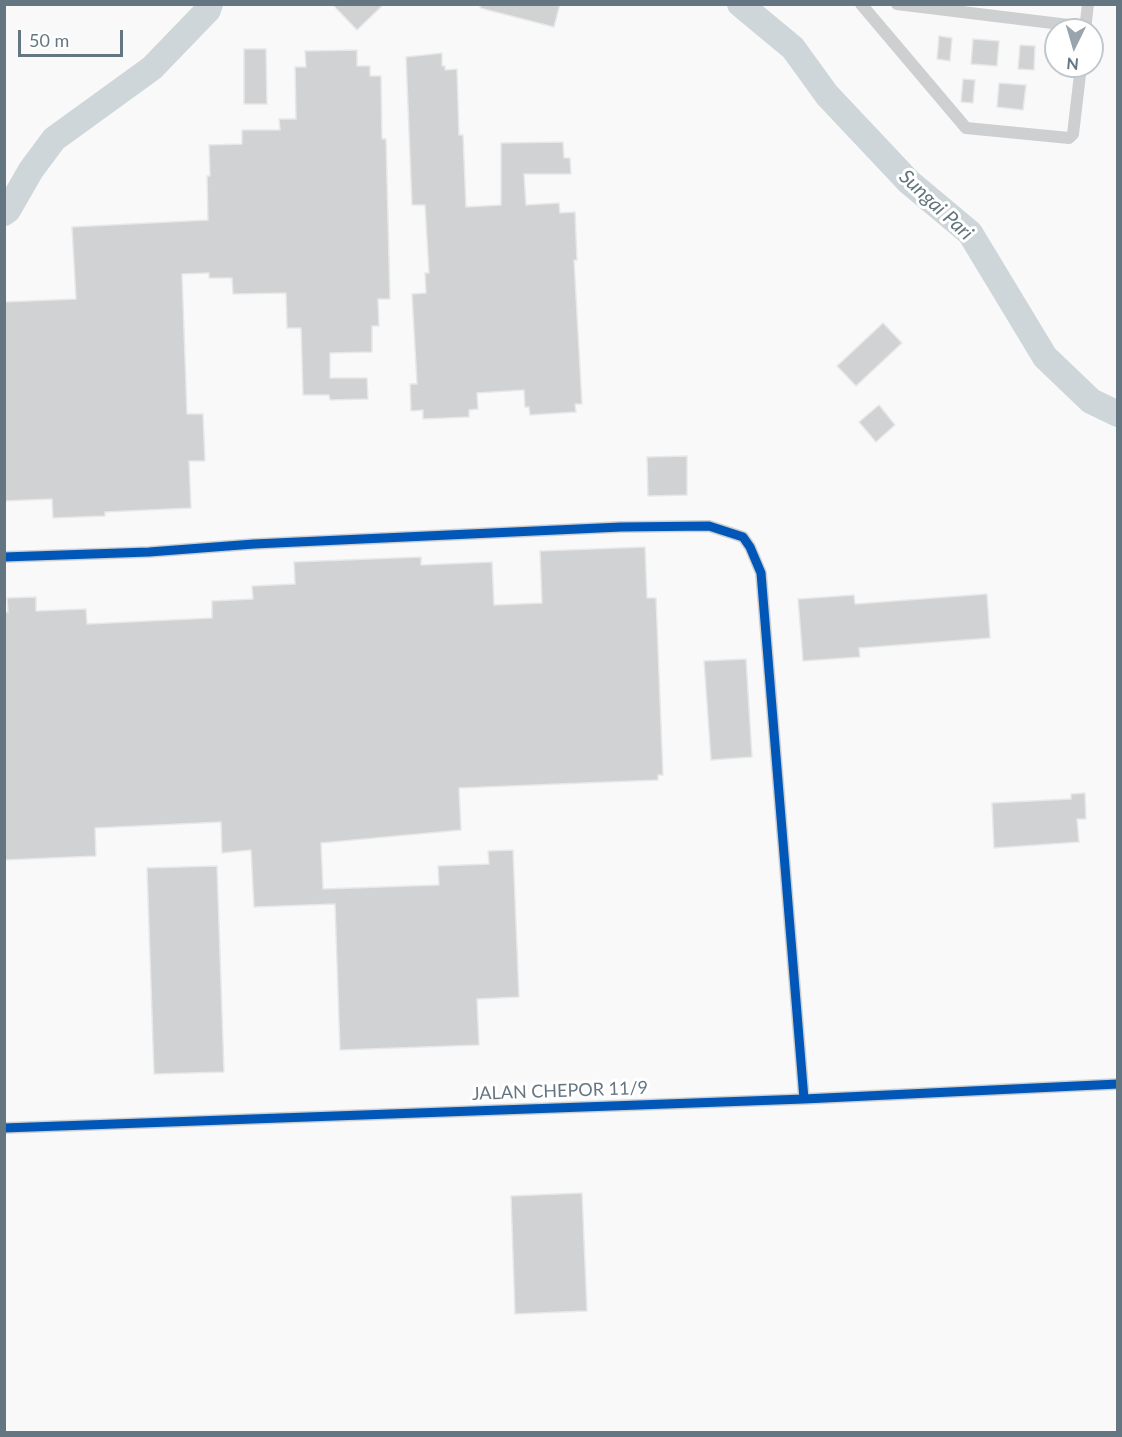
<!DOCTYPE html>
<html>
<head>
<meta charset="utf-8">
<style>
	body { margin:0 }
	#map { position:relative; width:1122px; height:1437px; overflow:hidden; background:#f9f9f9; font-family:Lato,sans-serif }
	canvas { display:block }
	.frame { position:absolute; inset:0; border:6px solid #657683; pointer-events:none }
	.north { position:absolute; left:1044px; top:18px; width:60px; height:60px; box-sizing:border-box; background:#fff; border:2px solid #c1c8cd; border-radius:50%; rotate:185deg; font-size:16px; font-weight:700; line-height:24px; text-align:center; color:#657683 }
	.north::after { content:''; display:block; margin:auto; width:21px; height:27px; background:#99a4ac; clip-path:polygon(50% 0,100% 100%,50% 72%,0 100%) }
	.scale { position:absolute; left:18px; top:30px; width:105px; height:27px; box-sizing:border-box; border:3px solid #657683; border-top:0; padding-left:8px; font-size:18px; line-height:21px; white-space:nowrap; color:#657683; -webkit-text-stroke:4px #fff; paint-order:stroke }
</style>
</head>
<body>
<div id="map">
<canvas width="1122" height="1437"></canvas>
<div class="frame"></div>
<div class="north">N</div>
<div class="scale">50 m</div>
</div>
<script>
const context = document.querySelector('canvas').getContext('2d');
context.lineJoin = 'round';
function strokePath(path, color, width, dash) { context.strokeStyle = color; context.lineWidth = width; context.lineCap = dash ? 'butt' : 'round'; context.setLineDash(dash || []); context.stroke(path); }
function fill(path, color) { context.fillStyle = color; context.fill(path, 'evenodd'); }
function write(font, color, halo, rows, align = 'center') {
  context.font = font + ' Lato,sans-serif'; context.lineWidth = 6; context.setLineDash([]); context.textBaseline = 'middle'; context.strokeStyle = halo; context.fillStyle = color; for (const [text, x, y, turn = 0] of rows) {
    context.save(); context.translate(x, y); context.rotate((+turn || 0) * Math.PI / 180); context.textAlign = isNaN(turn) ? turn : align; if (halo) context.strokeText(text, 0, 0); context.fillText(text, 0, 0); context.restore();
  }
}
const river = new Path2D(`
	M740,4L793,48L827,95L909,182L970,233L1045,357L1091,401L1118,414
	M4,213L8,210L31,170L54,139L152,68L208,10L210,4`);
const building = new Path2D(`
	M332,4H384L357,30Z
	M481,4H560L554,27L480,8Z
	M939,36L952,38L950,61L937,59Z
	M973,39L999,41L997,66L971,64Z
	M1020,45L1035,46L1034,70L1018,69Z
	M244,49H266L267,104H244Z
	M357,50V66H370V76H381L382,139H386L390,299H378L379,326H372V352L330,353V378H367L368,399L330,400L329,395H303L301,328H287L286,293L233,294L232,278H209V273L182,274L187,414H203L205,461H189L191,508L105,512V516L53,518L52,499L4,501V302L76,299L72,227L208,220L207,176H210L209,145L242,144V130H280L279,119H296L295,67H306L305,51Z
	M442,53V66H445V70L457,69L459,135H463L466,207L501,205V143L563,142L564,158H570L571,174H524L526,205L559,203L560,213L575,212L577,260H574L582,404H575L576,412L530,415L529,407H525L524,390L477,393L478,409L469,410V417L423,419V410L411,411L410,384H417L412,294L426,293L425,273H429L425,205H412L406,57Z
	M963,79L975,80L973,103L961,102Z
	M999,83L1026,85L1023,110L997,107Z
	M883,323L902,343L856,386L837,366Z
	M879,405L895,425L876,442L859,422Z
	M687,456V495L648,496L647,457Z
	M645,547L647,598H656L663,775H658V780L459,788L461,830L321,843L323,889L439,885L438,866L489,864L488,851L513,850L519,997L477,999L479,1045L340,1050L335,904L254,907L251,850L222,853L221,822L95,828L96,856L4,860V612H8L7,598L36,597V611L86,609L87,624L212,618V601L253,599L252,586L295,584L294,562L421,557V565L492,562L494,605L542,603L540,551Z
	M987,594L990,638L859,648L860,657L803,661L798,599L854,595L855,604Z
	M746,659L752,757L711,760L704,661Z
	M1085,793L1086,819H1077L1079,842L994,848L992,803L1071,799V794Z
	M217,866L224,1072L154,1074L147,868Z
	M582,1193L587,1311L515,1314L511,1196Z`);
const minor = new Path2D(`
	M861,4L966,128L1069,138L1073,134L1081,66
	M897,4L1085,27
	M1085,30L1088,4
	M4,557L149,552L254,544L621,527L709,526L743,537L750,547L761,573L804,1099
	M4,1128L804,1099L1118,1084`);
const cycleway = new Path2D(`
	M4,557L149,552L254,544L621,527L709,526L743,537L750,547L761,573L804,1099
	M4,1128L804,1099L1118,1084`);
const streetNames = [
	["JALAN CHEPOR 11/9",560,1091,-2]
];
const waterNames = [
	["Sungai Pari",936,205,43]
];
strokePath(river, '#ced6d9', 26);
fill(building, '#d0d2d3');
strokePath(building, '#e8e8e8', 1.5);
strokePath(minor, '#cecfd0', 12);
strokePath(cycleway, '#0057b8', 9);
write('18px', '#657683', '#fff', streetNames);
write('italic 20px', '#60757c', '#fff', waterNames);
</script>
</body>
</html>
